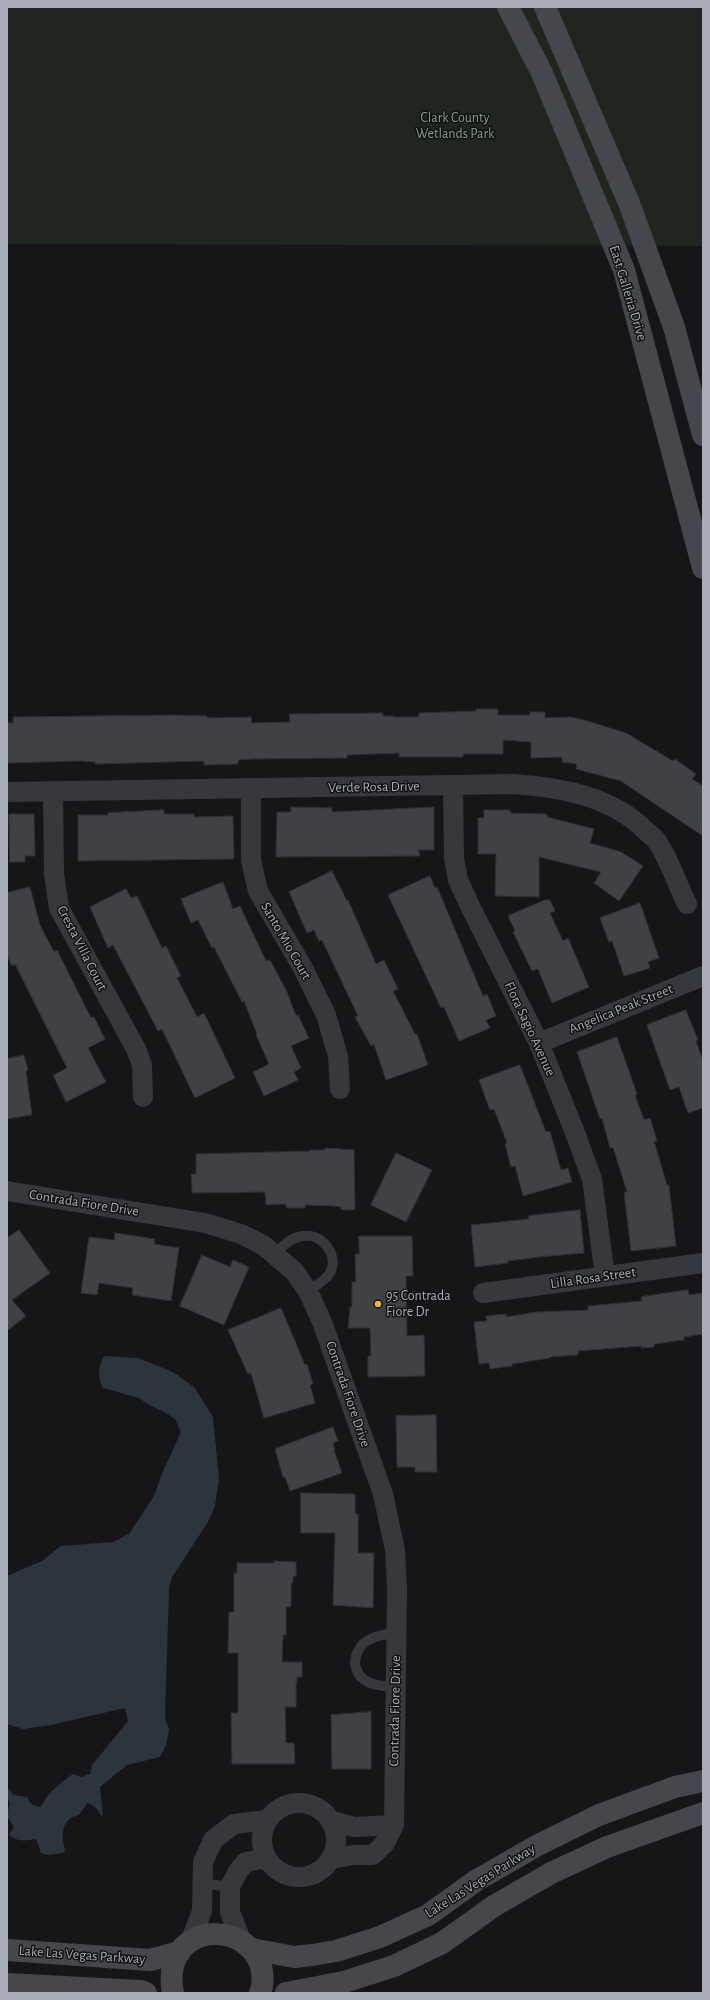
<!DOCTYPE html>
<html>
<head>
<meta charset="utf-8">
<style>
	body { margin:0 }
	#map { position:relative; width:710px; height:2000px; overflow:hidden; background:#161618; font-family:"Alegreya Sans",sans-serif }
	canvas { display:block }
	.frame { position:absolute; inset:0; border:8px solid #a8adb8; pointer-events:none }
</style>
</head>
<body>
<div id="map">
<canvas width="710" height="2000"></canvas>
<div class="frame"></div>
</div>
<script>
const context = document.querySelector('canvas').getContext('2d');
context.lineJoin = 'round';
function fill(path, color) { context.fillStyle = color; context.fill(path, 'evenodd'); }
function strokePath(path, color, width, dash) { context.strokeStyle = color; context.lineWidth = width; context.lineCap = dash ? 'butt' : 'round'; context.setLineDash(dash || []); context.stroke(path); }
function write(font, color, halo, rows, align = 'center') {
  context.font = font + ' "Alegreya Sans",sans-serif'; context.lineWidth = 3; context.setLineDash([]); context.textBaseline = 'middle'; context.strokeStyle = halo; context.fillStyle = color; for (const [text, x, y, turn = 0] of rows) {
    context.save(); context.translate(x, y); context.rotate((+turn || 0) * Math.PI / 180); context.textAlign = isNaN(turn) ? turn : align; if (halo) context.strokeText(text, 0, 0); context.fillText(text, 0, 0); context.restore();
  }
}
const green = new Path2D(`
	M7,7H703V246L7,244Z`);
const water = new Path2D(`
	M104,1356L138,1358L173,1372L194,1387L213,1417L219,1479L215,1506L208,1522L172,1577L169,1589L165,1717L169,1730L166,1745L160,1757L127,1765L100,1787L103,1816L100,1815C98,1808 94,1805 87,1803L79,1815C61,1818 61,1835 65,1850L63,1853L48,1855L41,1853L36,1839C26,1841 17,1842 9,1835L14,1827L7,1816L10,1802L7,1798V1790L9,1789L13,1795L27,1797L31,1804L40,1807C44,1803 46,1797 50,1793C56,1787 65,1779 73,1774L82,1777L90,1774L92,1765L128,1721L125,1708L51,1725L23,1729L7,1724V1576L42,1561L61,1546L113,1542L129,1534L154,1496L163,1471L181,1432L175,1419L164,1412L149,1405L139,1398L103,1388C97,1376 98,1367 104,1356Z`);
const building = new Path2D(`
	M476,709H498V715H530V712H545V718L571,717L584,720L626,733L673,761L675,759L696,774L692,779L703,786V836L621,781L576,769L577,764L562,762V757L531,758V742L503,740V754H463V757H399V753L347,755V758L252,759L238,760V764L204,765V761L95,764V762L81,761L7,763V723H13V717L174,715L207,716V718L251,717L252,723L290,722L289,714L383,713V716H393V717H419V713L476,711Z
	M291,807L332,808V812L434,807V850H418L420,856L276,857L277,812H291Z
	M164,810V814H194V817L233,816L234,859L78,861V815H108V813Z
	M484,810H510V813L547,814V817L594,829L590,843L621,852L643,866L619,901L594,883L601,872L539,857V897L495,896L496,854H478V818H484Z
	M9,814H34L35,856H25V862H10Z
	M332,871L347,901L348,900L376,964L384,960L398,989L393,991L415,1034H417L428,1065L386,1080L374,1044L371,1046L355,1017L358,1016L322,940L319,941L314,930L307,933L289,892Z
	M430,876L435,888L437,887L483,996L487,994L496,1016L486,1020L490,1028L459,1041L444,1007L441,1008L388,895Z
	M223,882L233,909L240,906L266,961L270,960L287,992L296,1016L298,1015L309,1038L291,1046L301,1068L294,1072L298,1080L264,1096L253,1072L269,1064L256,1035L257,1034L244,1001L242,1002L214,947L212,948L198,920L191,923L181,899Z
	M30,887L40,925L54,952L57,950L91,1018L94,1017L105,1039L88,1048L106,1082L66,1102L53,1075L67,1068L15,964L12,966L7,956V893Z
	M126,889L131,898L137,896L162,948L166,946L181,976L177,978L197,1017L204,1013L235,1078L195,1098L162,1029L158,1031L113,945L108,948L90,907Z
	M545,900H550L555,911L550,913L563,941L568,938L589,987L552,1003L538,969L532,971L513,932L515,931L508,916Z
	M640,903L659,958L648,962L650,968L624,976L612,941L609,942L600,918Z
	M686,1010L698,1040L696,1041L703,1061V1108L688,1113L679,1087L670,1090L647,1025Z
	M617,1037L637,1094L635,1095L644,1120L650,1118L657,1141H654L667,1185H669L676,1246L631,1251L624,1192H627L613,1147L610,1148L602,1118L600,1119L577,1052Z
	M24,1055L28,1070L26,1071L32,1115L7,1119V1059Z
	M520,1065L546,1132L550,1131L561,1170L568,1168L572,1182L523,1196L515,1166L511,1167L505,1144L507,1143L494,1109L490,1110L479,1080Z
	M325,1148L354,1150L355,1210H341V1207L334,1206L305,1205V1208H286V1204L266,1205L265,1192L192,1193L191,1174H196V1154L310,1151V1150H325Z
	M396,1153L432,1170L406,1222L371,1205Z
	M580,1210L584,1253L539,1257L508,1261V1263L475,1267L471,1225L529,1219L528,1216Z
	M19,1230L50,1273L12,1300L26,1316L7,1331V1238Z
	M115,1233L155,1239L154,1244L179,1248L171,1301L132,1295L133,1288L99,1283L97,1295L81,1293L89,1237L114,1240Z
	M359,1236H412L413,1276H406L407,1336L424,1335L425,1376L368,1377V1356H371L370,1328H348L350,1307H352V1282H356L355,1254H359Z
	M202,1255L230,1267L233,1260L249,1267L224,1325L180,1306Z
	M688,1290L689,1295L703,1293V1334L684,1337V1340L654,1344V1347L641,1348V1346L578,1351V1355L550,1357V1358L512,1364V1366L490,1369L489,1363L479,1364L474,1322L487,1321L486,1316L506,1314V1317L536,1312L588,1310V1306L642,1301L641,1297Z
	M281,1308L305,1365L307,1364L313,1384L310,1385L315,1403L264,1418L251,1373L248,1374L228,1330Z
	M436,1415L437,1472H415V1467H397L396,1416Z
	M333,1427L338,1441L333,1443L335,1450H334L342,1473L290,1491L285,1477H283L275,1449Z
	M301,1493L355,1494V1514H358V1553H374L373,1608L333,1605L335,1533H301Z
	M274,1561L296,1562V1576H293V1583H291V1607H286V1635H283L282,1662H302V1677H297V1683H296V1707H285L286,1743H294L295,1764H232L231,1713H238V1653H228L229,1612H234V1573H237V1563H274Z
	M371,1712V1769H332L331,1715Z`);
const lane = new Path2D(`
	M275,1254C283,1246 291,1237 303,1236C321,1233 338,1253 331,1271C328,1279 315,1286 308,1291
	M395,1687C384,1686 371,1686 362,1678C358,1675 355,1667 355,1662C357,1640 376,1635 395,1633
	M202,1883L230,1887`);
const street = new Path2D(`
	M453,786L454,858L458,880L469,904L539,1043L574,1130L592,1179L605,1276
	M251,788V860L258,891L303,968L326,1015L338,1056L340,1089
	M53,791L54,874L59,908L136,1049L142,1065L143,1097
	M7,792L513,784C559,787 611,796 645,830C649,834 655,838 658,843C670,861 677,884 687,904
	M539,1043L703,976
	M7,1191L205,1223L241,1234L263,1245L294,1271L308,1291L322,1322L383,1494L395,1550L397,1589L394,1825L385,1843L373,1855H353L332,1859
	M483,1293L703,1263
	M262 1840a37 37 0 1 1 74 0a37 37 0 1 1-74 0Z
	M332,1821L354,1827L394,1825
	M241,1940L230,1912V1887L238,1871L246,1862L266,1858
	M190,1942L202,1911L203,1862L213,1840L234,1824L267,1820`);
const secondary = new Path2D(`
	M508,7L542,73L624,270L703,568
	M545,7L629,203L674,327L703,435
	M252,1949L294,1957L312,1955L336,1951L380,1937L428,1915L477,1880L538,1845L599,1815L675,1787L703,1781
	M7,1950L150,1960L180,1952
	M7,1984L141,1991L146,1993
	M173,1993C171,1983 171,1975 173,1966C184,1922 248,1925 261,1966C263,1975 264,1984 260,1993
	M286,1993L344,1982L394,1966L442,1943L494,1906L551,1873L607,1847L703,1813`);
const markers = [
	[378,1304,4,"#f2b134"]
];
const parkNames = [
	["Clark County",455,118],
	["Wetlands Park",455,134]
];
const streetNames = [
	["East Galleria Drive",628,293,73],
	["Verde Rosa Drive",374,787,-1],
	["Santo Mio Court",286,941,60],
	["Cresta Villa Court",82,948,63],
	["Angelica Peak Street",621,1009,-22],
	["Flora Sagio Avenue",530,1029,65],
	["Contrada Fiore Drive",84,1203,9],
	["Lilla Rosa Street",593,1278,-8],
	["Contrada Fiore Drive",348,1394,71],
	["Contrada Fiore Drive",395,1711,-89],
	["Lake Las Vegas Parkway",480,1881,-32],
	["Lake Las Vegas Parkway",82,1955,4]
];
const poiNames = [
	["95 Contrada",386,1296],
	["Fiore Dr",386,1312]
];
fill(green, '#1e261f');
fill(water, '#2c353c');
fill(building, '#404145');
strokePath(building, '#303034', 1);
strokePath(lane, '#37383d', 10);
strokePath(street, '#37383d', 20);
strokePath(secondary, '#45474d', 22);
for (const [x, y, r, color] of markers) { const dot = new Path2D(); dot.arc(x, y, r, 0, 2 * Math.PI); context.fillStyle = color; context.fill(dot); strokePath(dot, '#111113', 1.5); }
write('14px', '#7fa381', '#111113', parkNames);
write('14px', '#a8adb8', '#111113', streetNames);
write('14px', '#a8adb8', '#111113', poiNames, 'left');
</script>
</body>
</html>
